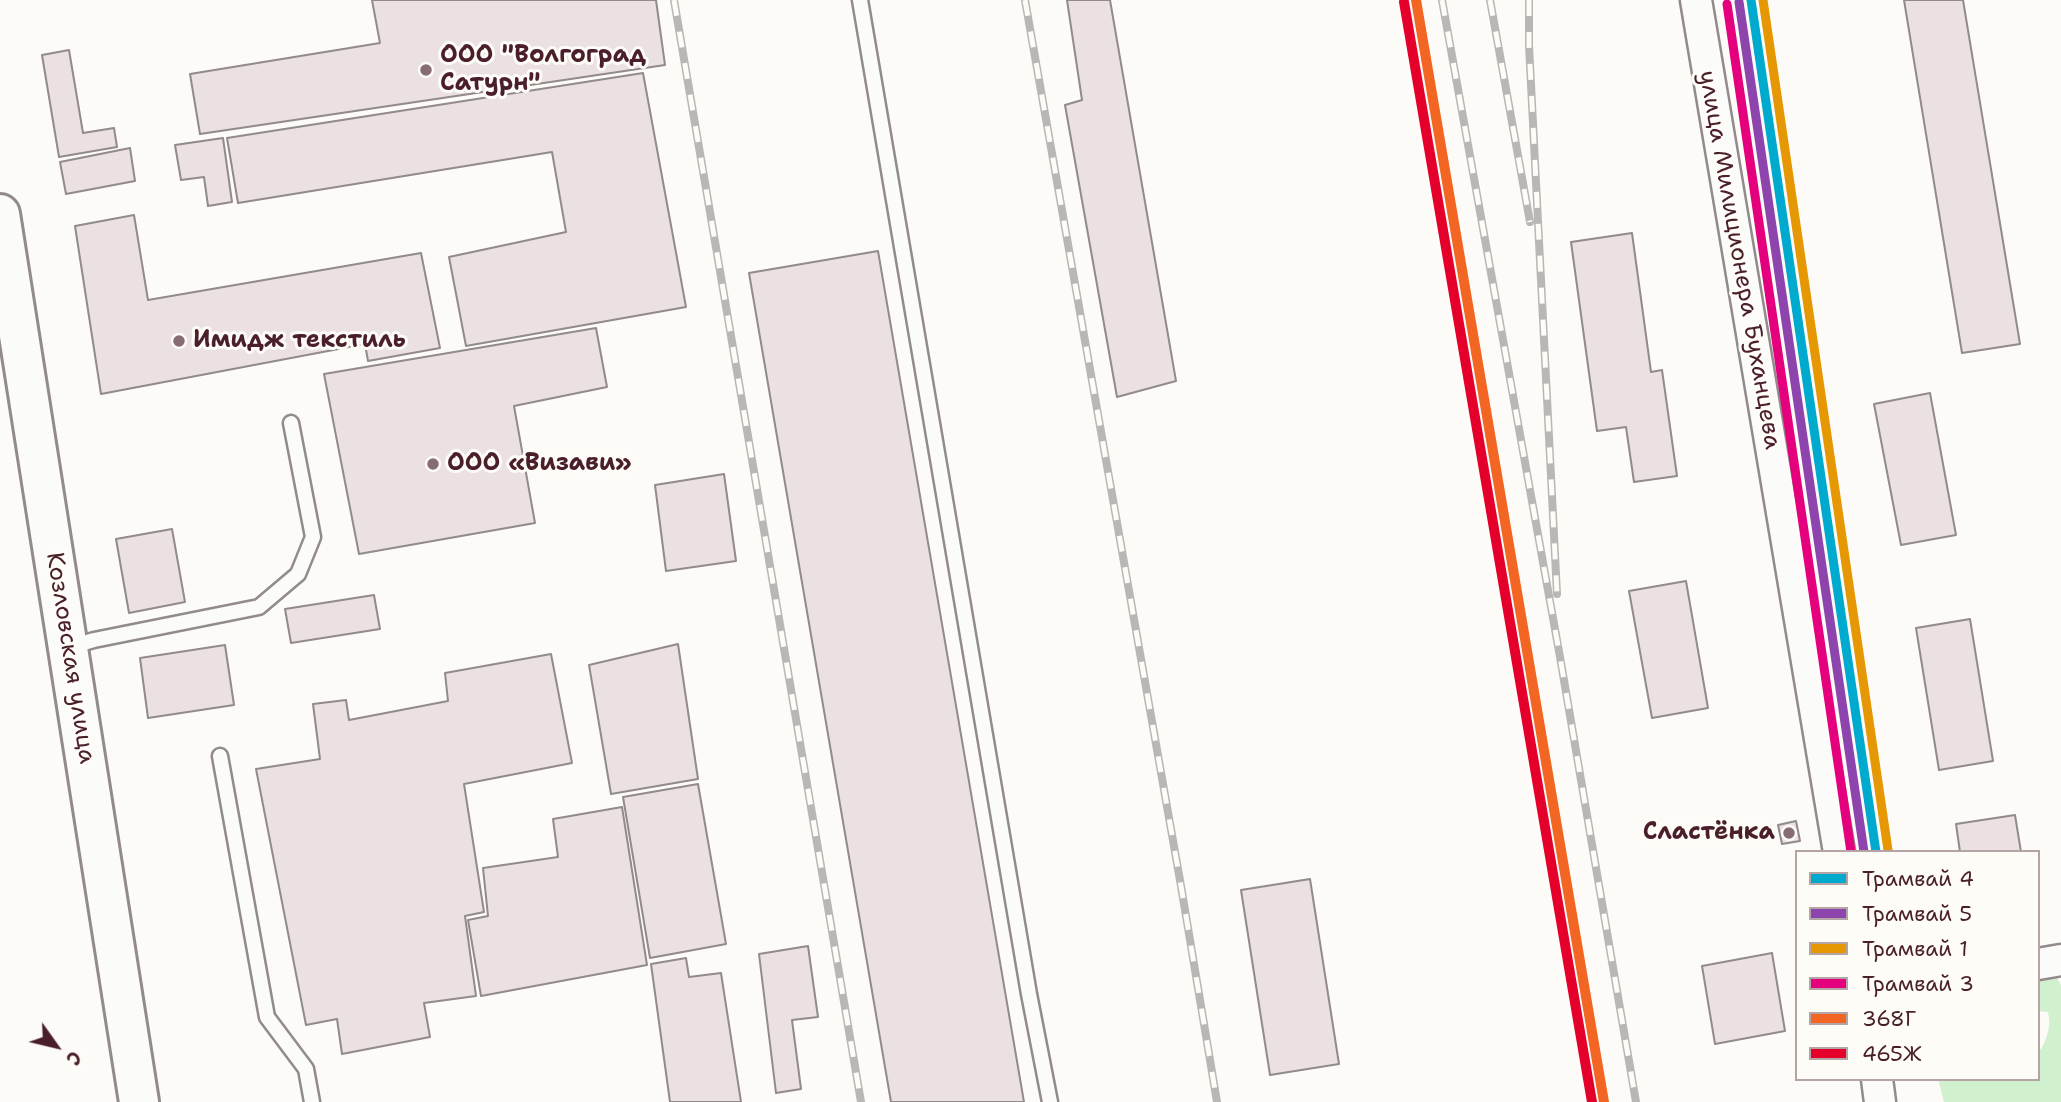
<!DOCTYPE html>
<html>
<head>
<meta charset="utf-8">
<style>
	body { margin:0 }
	#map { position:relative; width:2061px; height:1102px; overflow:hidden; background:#fcfbf8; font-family:"Shantell Sans",sans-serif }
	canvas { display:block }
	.legend { position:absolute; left:1795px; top:850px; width:245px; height:231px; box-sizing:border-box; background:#fdfcf7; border:2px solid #b5a4a5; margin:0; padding:9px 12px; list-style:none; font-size:21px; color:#4a1f2b }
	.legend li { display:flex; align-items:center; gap:14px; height:35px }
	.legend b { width:35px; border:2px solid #b5a4a5 }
	.north { position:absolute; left:21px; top:1011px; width:70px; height:70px; -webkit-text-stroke:5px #fdfcf7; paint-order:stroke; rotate:124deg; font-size:19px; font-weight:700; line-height:28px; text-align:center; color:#4a1f2b }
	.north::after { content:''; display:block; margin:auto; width:24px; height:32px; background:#4a1f2b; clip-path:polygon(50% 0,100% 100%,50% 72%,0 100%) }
</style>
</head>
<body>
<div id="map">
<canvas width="2061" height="1102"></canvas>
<ul class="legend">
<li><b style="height:9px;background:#00a9ce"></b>Трамвай 4</li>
<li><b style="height:9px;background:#8e44ad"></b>Трамвай 5</li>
<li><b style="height:9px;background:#e69804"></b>Трамвай 1</li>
<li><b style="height:9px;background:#e5007d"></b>Трамвай 3</li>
<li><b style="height:9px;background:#f26522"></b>368Г</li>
<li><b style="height:9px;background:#e4002b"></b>465Ж</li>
</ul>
<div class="north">С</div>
</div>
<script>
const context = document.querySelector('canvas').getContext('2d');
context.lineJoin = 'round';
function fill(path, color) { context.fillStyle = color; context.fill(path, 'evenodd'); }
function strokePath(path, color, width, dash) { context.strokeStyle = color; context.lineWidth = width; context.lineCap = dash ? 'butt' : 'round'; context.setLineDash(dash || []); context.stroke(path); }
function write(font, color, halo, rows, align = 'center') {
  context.font = font + ' "Shantell Sans",sans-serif'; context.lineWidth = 6; context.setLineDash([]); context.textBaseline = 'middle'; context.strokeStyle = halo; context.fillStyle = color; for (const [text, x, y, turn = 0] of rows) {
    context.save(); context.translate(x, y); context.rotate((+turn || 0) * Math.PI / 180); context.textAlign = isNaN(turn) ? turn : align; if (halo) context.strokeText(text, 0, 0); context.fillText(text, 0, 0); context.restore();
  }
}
const green = new Path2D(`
	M2050,966L2061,985V1102H1944L1938,1079H2038V1049H2041C2048,1036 2051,1026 2048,1012L2038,1011V971Z`);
const building = new Path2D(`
	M372,0H656L665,65L200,134L190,74L380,43Z
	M1067,0H1110L1176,381L1117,397L1065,105L1082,100Z
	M1904,0H1963L2020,344L1962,353Z
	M69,50L83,133L114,128L117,147L59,157L42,55Z
	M643,73L686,307L466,346L449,257L566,232L552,152L238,203L227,138Z
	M223,138L232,202L208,206L204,177L181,180L175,145Z
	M130,148L135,181L66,194L60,162Z
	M134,215L148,300L421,253L440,348L368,361L365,344L101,394L75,226Z
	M1632,233L1651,372L1662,370L1677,476L1634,482L1626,427L1597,431L1571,242Z
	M878,251L1024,1102H891L749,273Z
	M596,328L607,387L514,406L535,523L359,554L324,374Z
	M1930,393L1956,535L1901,545L1874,404Z
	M724,474L736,561L666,571L655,485Z
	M172,529L185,602L129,613L116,539Z
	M1686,581L1708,708L1652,718L1629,591Z
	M374,595L380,629L291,643L285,609Z
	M1970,619L1993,761L1939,770L1916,628Z
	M678,644L698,779L611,794L589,665Z
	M225,645L234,705L148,718L140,658Z
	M551,654L572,763L464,784L484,912L465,916L476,996L424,1003L430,1037L342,1054L337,1019L306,1025L256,769L320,759L313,704L346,700L349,720L448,701L445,673Z
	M698,784L726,944L650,958L623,797Z
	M622,807L647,965L481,996L468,920L488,916L483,868L558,857L553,819Z
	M2015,815L2021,852H1960L1956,824Z
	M1796,821L1800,841L1782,844L1778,825Z
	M1310,879L1339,1064L1270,1075L1241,890Z
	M808,946L818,1017L792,1020L801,1089L776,1093L759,954Z
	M1772,953L1785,1031L1715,1044L1702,966Z
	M686,958L689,977L721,973L741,1102H670L651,964Z`);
const lane = new Path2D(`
	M860,0L1029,994L1050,1102
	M70,647L94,640L259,607L298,574L313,537L291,423
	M220,756L267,1017L306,1069L312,1102`);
const street = new Path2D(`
	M1696,0L1839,852
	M2038,964L2061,960
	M1877,1079L1880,1102`);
const secondary = new Path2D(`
	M0,214L139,1102`);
const rail = new Path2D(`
	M674,0L861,1102
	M1025,0L1181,886L1217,1102
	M1442,0L1560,657L1636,1102
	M1490,0L1530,222
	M1529,0V45L1557,594`);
const rail1 = new Path2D(`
	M1416,0L1604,1102`);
const rail2 = new Path2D(`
	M1404,2L1592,1102`);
const tram1 = new Path2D(`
	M1751,0L1876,852`);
const tram2 = new Path2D(`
	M1739,2L1864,852`);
const tram3 = new Path2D(`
	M1763,0L1888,850`);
const tram4 = new Path2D(`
	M1727,4L1851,852`);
const markers = [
	[426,70,7,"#886c73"],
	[179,341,7,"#886c73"],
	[433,464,7,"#886c73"],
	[1789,833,7,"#886c73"]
];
const poiNames = [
	["ООО \"Волгоград",440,56],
	["Сатурн\"",440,84],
	["Имидж текстиль",193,341],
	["ООО «Визави»",447,464],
	["Сластёнка",1775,833,"right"]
];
const streetNames = [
	["улица Милиционера Буханцева",1739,260,80],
	["Козловская улица",70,658,81]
];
fill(green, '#d1f0ce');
fill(building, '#ebe0e2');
strokePath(building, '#928a8b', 2);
strokePath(lane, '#928a8b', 19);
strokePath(street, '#928a8b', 35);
strokePath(secondary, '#928a8b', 44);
strokePath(lane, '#fbfbf9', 14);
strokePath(street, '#fbfbf9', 30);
strokePath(secondary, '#fbfbf9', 38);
strokePath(rail, '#bbb6b6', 8);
strokePath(rail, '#fdfcf7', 5, [16]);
strokePath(rail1, '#f26522', 10);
strokePath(rail2, '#e4002b', 10);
strokePath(tram1, '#00a9ce', 9);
strokePath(tram2, '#8e44ad', 9);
strokePath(tram3, '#e69804', 9);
strokePath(tram4, '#e5007d', 9);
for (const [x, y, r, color] of markers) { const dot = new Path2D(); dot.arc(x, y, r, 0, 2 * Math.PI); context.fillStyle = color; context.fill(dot); strokePath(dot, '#fdfcf7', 2.5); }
write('bold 24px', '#4a1f2b', '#fdfcf7', poiNames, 'left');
write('24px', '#4a1f2b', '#fdfcf7', streetNames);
</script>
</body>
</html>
